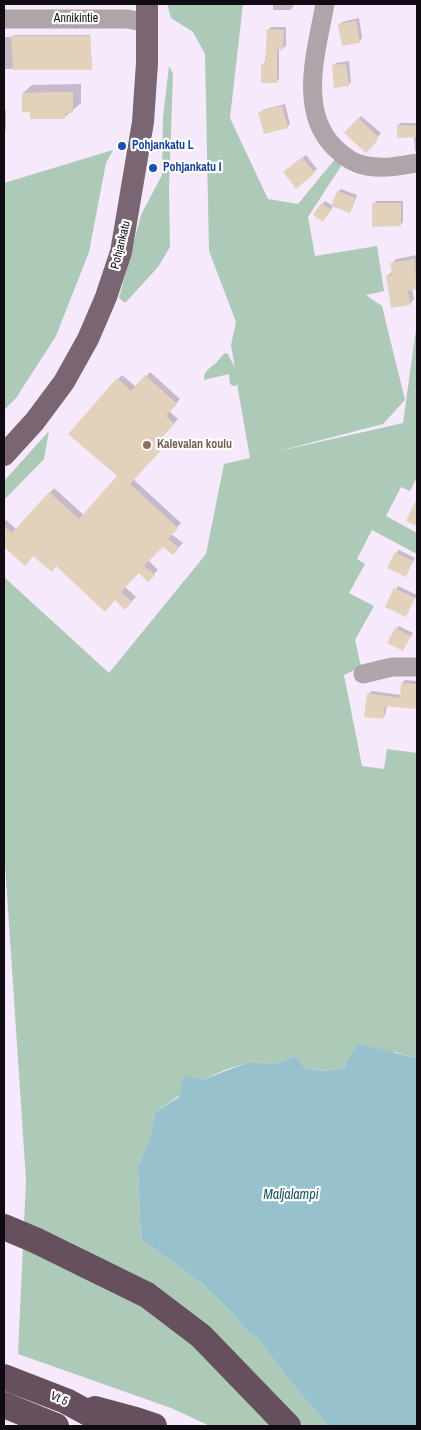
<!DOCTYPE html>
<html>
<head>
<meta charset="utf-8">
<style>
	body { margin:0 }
	#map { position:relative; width:421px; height:1430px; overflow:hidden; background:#f7e9fc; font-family:"Archivo Narrow",sans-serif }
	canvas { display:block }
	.frame { position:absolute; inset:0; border:5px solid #100b12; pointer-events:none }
</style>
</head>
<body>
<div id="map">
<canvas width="421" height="1430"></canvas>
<div class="frame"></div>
</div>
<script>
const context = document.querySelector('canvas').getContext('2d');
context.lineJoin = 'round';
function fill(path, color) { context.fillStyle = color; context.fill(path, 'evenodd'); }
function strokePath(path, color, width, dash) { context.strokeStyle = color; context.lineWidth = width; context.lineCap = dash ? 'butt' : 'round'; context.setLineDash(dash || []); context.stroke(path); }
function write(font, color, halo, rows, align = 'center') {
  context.font = font + ' "Archivo Narrow",sans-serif'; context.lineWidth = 4.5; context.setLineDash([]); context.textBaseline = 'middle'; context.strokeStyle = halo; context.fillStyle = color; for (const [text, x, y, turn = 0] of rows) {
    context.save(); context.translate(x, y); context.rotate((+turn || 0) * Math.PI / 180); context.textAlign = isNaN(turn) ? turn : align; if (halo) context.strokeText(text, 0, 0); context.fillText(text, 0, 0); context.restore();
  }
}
const green = new Path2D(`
	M167,4H243L230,118L268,199L298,204L336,158L343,163L308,217L315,256L377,246L384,291L366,295L382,306L405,400L383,424L275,452L403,423L417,322V477L410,491L401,487L386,516L417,533V554L372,530L357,559L365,564L349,593L374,606L355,640L361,667L344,675L362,766L384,769L387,749L417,753V1058L395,1052L350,1055L343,1069L318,1071L304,1067L296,1056L274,1064L249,1062L225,1070L202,1080L155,1112L149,1141L138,1166L140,1221L142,1240L200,1282L233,1314L245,1329L257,1338L293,1385L328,1426H210L171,1408L18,1354L26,1180L4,849V577L109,673L206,554L224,464L250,458L237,384L236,386H233L230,384L229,374L204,380C204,370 209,369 216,363C219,360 221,356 225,353L228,354L235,368L231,345L236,322L209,251L205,54L193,32L171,18Z
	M169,66L173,74L169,190L170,247L158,267L125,303L119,298L141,215L162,175L163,117Z
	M113,150L106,163L89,252L56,336L16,398L4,410V183Z
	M49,431L44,459L4,500V481Z`);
const water = new Path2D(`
	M359,1044L417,1058V1426H328L293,1385L257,1338L245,1329L233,1314L200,1282L142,1240L140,1221L138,1166L149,1141L155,1112L179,1097L184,1075L202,1080L249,1062L274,1064L296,1056L304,1067L318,1071L343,1069L350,1055Z`);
const shadow = new Path2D(`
	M273,4H293V7L290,10H273Z
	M359,18L362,38L360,41L339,25L342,22Z
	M271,27H286V46L283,48H279V79L276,82L262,65L265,62L268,30Z
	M14,35H90L92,67L4,69V37H12Z
	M349,61L351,82L348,85L333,66L336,63Z
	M81,84V103L65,117L31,111L23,93L32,85Z
	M285,104L290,124L287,127L260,113L263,110Z
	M4,110H6V129L4,131Z
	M361,116L381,133L366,151L345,133Z
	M401,123H417V151H415L414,136L398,125Z
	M306,155L317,169L296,187L288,169Z
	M341,189L357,195L352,208L350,211L334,205L323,221L322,204L325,201L333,206L338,192Z
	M376,201H403V222L400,225L374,204Z
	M417,255V288L412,289L414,299L410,304L387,276L392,272V263L396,259Z
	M150,372L180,399L169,411L178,419L163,436L168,441L133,479L181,523L171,534L183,543L173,553L163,545L148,560L158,570L148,580L139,571L124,586L136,597L125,608L116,599L57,565L34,555L25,565L4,546V522L6,520L17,530L54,488L84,515L119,476L118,379L122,375L136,387Z
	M399,550L415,558L406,575L396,553Z
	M398,586L417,595L405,615L387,607Z
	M399,626L413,633L402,650L396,629Z
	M405,680L417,681V707L387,705L385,715L382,718L369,693L372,691L401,695L402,683Z`);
const building = new Path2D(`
	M356,21L360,43L342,46L338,24Z
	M267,29L284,30L283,50L277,49V83H261V64H265Z
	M11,36H90L92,70H13Z
	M346,64L349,86L334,88L332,65Z
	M54,92H73V113H65V119H30V112H22V93Z
	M282,106L288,128L264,134L258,112Z
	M358,118L378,137L377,141L366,153L344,133Z
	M397,125L417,126V137L397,138Z
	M302,157L315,173L296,189L283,172Z
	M337,191L355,198L350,213L331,206Z
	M321,203L331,210L323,222L313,215Z
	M372,203H401V226L372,227Z
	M414,259L417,289L408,291L410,305L391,308L386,276L392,275L390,263Z
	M145,375L177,404L166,416L174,424L159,441L165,446L130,484L178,528L168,539L179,548L173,555L163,547L144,566L155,575L148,582L139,573L121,592L132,602L125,610L115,600L105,612L56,566L52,572L33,556L25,566L4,547V526L12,533L49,492L79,519L117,476L68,434L117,378L131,391Z
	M417,498V526L406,521Z
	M395,552L413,561L406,577L387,568Z
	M394,588L415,598L406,617L385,607Z
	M395,628L411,636L403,651L387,643Z
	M401,683L417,684V709L385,706L383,719L364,717L367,693L400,698Z`);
const minor = new Path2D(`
	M325,4C317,49 297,111 335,148C344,157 354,164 367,166C385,169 400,166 417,163
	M4,19H128L147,23
	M363,674L392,667H417`);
const major = new Path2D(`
	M4,455L35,421L64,382L88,339L106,297L121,252L143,122L147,63V4`);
const highway = new Path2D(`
	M4,1227L35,1240L147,1295L201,1336L288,1426
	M4,1377L66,1401L112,1426
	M4,1405L56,1426
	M95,1409L136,1420L154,1426`);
const markers = [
	[122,146,5,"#1a4fb4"],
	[153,168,5,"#1a4fb4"],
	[147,445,5,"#8d6e63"]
];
const streetNames = [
	["Annikintie",76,19],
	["Pohjankatu",121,245,-76],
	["Vt 5",59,1399,24]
];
const transitNames = [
	["Pohjankatu L",132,146],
	["Pohjankatu I",163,168]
];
const educationNames = [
	["Kalevalan koulu",157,445]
];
const waterNames = [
	["Maljalampi",291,1195]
];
fill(green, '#adc9b7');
fill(water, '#97c2cd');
fill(shadow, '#0003');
fill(building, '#e3d2bb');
strokePath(minor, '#afa4aa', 19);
strokePath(major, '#796672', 22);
strokePath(highway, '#66505d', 26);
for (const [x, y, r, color] of markers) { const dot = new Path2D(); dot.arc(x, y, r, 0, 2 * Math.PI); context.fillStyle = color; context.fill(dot); strokePath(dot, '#fff', 2); }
write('12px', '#100b12', '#fff', streetNames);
write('bold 12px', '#164399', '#fff', transitNames, 'left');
write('bold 12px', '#785e54', '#fff', educationNames, 'left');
write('italic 14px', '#1a5561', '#fff', waterNames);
</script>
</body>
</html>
